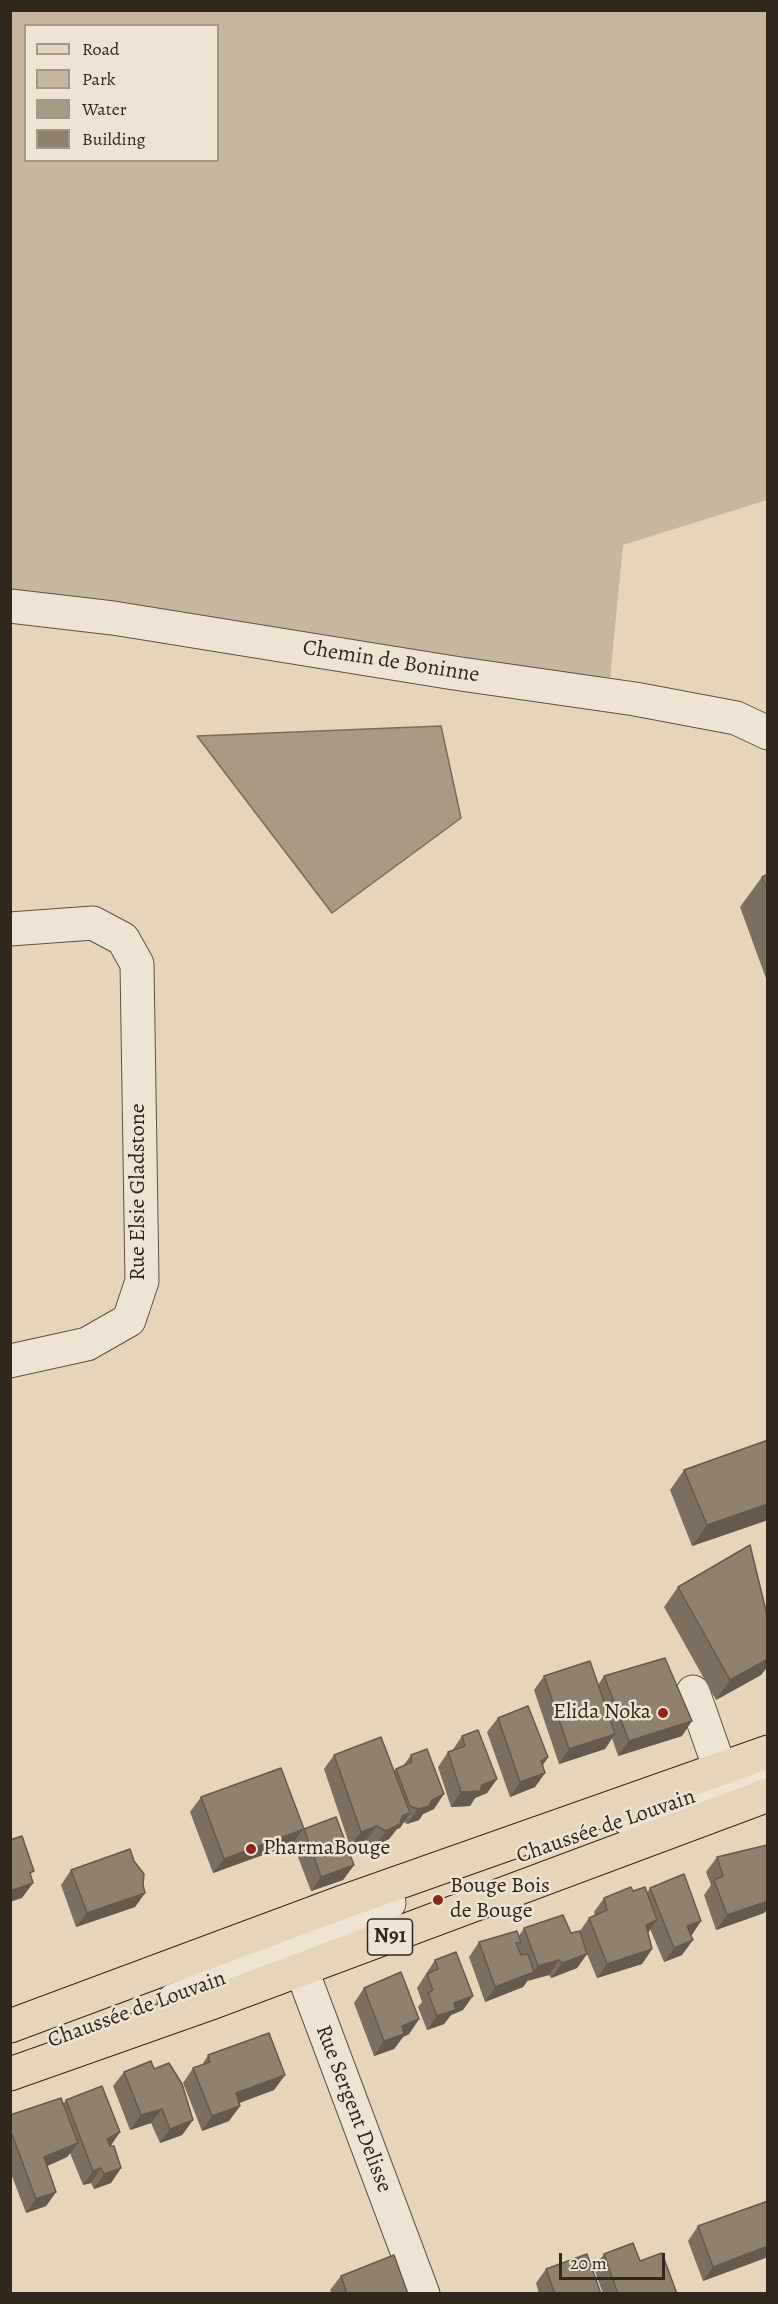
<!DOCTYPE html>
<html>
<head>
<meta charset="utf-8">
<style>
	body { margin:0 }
	#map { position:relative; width:778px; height:2304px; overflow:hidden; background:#e7d5bb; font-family:Alegreya,serif }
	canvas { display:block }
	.frame { position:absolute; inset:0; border:12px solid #32271b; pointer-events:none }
	.legend { position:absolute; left:24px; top:24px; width:195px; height:138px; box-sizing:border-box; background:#efe4d3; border:2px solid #a39889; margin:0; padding:8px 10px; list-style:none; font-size:18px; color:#32271b }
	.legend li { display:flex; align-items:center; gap:12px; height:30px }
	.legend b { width:30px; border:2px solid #a39889 }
	.scale { position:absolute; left:559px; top:2253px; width:106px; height:27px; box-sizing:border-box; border:3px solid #32271b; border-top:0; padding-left:8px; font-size:18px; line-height:21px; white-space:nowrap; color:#32271b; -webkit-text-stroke:4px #efe4d3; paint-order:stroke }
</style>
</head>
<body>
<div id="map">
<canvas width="778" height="2304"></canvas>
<div class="frame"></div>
<ul class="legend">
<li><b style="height:8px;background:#e7d5bb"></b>Road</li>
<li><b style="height:16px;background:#c8b7a0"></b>Park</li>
<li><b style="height:16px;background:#a99a85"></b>Water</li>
<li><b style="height:16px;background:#90816e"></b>Building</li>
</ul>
<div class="scale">20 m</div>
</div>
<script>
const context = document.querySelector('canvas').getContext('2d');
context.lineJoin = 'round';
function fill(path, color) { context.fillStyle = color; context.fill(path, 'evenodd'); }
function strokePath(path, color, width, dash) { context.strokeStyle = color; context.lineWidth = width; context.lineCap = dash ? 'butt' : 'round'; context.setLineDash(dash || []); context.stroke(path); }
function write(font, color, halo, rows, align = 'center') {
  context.font = font + ' Alegreya,serif'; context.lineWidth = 5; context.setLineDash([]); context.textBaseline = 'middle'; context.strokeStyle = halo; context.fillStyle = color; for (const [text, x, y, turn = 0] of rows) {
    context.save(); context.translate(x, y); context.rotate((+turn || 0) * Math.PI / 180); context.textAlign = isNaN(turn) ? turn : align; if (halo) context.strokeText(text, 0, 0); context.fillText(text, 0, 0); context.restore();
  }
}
const green = new Path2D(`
	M11,11H767V500L623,545L610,679L11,592ZM26,26H218V160H26Z`);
const water = new Path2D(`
	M441,726L461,818L332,913L197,736Z`);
const minor = new Path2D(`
	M10,606L113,618L454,673L635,699L736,718L768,733
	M10,929L93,923L123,939L137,964L142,1281L129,1320L87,1344L10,1361
	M693,1692L720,1769
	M627,1818L768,1772
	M292,1944L423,2294
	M174,2000C248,1974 315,1930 389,1903`);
const major = new Path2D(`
	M10,2026L343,1902L768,1752
	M10,2074L211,2003L768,1795`);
const wall = new Path2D(`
	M768,874V984L740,907L762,877Z
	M768,1440V1520L692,1546L670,1490L684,1470Z
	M678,1587L768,1619V1666L761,1675L716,1700L664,1607Z
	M544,1676L598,1685L604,1676L682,1736L618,1756L612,1738L605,1749L559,1764L534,1690Z
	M498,1718L548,1757L543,1765L545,1773L535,1787L510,1797L487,1732Z
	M462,1736L497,1779L487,1793L475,1798L470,1806L451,1807L438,1767L448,1752L452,1751Z
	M334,1755L394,1771L396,1769L403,1766L411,1755L434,1809L423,1814L419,1820L407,1824L404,1822L400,1828L397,1829L389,1839L375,1846L366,1840L350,1846L324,1769Z
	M201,1797L293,1844L213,1873L190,1812Z
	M304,1829L354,1865L343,1880L311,1891L293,1844Z
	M768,1847V1908L764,1913L716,1930L704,1895L711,1885L706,1872L717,1857Z
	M71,1870L145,1893L135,1907L76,1927L61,1885Z
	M650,1888L701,1921L691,1936L682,1955L664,1962L650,1929L648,1933L652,1949L642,1964L597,1978L587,1954L577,1968L551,1978L549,1975L528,1980L523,1987L485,2002L469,1957L479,1942L519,1936L524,1928L571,1933L580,1931L589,1918L595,1915L594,1912L604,1898L633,1891L647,1893Z
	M435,1960L463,2010L451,2015L444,2024L427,2030L418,2007L422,2002L417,1988Z
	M364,1988L419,2019L409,2034L403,2037L394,2049L374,2056L354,2003Z
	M208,2055L285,2075L274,2090L239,2103L240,2106L229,2121L202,2131L183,2083L193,2068L202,2065Z
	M154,2069L193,2120L182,2135L160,2143L151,2123L130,2130L113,2086L124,2072Z
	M66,2100L110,2146L121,2168L111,2183L94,2189L91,2183L83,2185L70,2153L67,2157L47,2166L56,2192L46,2206L26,2213L10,2171V2115L63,2104Z
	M768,2201V2257L703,2281L688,2241L698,2226Z
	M604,2254L640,2261L677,2294H603L594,2268Z
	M546,2269L601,2294H539L536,2283Z
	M341,2276L408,2294H332L330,2290Z`);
const shadedWall = new Path2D(`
	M768,1504V1520L692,1546L707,1525Z
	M768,1659V1666L761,1675L716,1700L730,1680Z
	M692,1721L682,1736L618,1756L629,1741Z
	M615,1734L605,1749L559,1764L569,1749Z
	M548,1757L538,1772L541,1761Z
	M545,1773L535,1787L510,1797L520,1782Z
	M497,1779L487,1793L475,1798L470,1806L451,1807L461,1792Z
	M444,1794L434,1809L423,1814L419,1820L407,1824L418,1809L432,1800Z
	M410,1813L400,1828L397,1829L389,1839L375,1846L386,1831L402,1816Z
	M377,1826L366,1840L350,1846L361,1832Z
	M304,1829L293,1844L213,1873L224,1859Z
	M354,1865L343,1880L311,1891L321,1877Z
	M33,1883L22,1898L10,1902V1891Z
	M145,1893L135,1907L76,1927L87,1913Z
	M768,1901V1908L764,1913L716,1930L727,1915Z
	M657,1920L647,1934L646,1925Z
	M701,1921L691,1936L687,1926Z
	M693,1940L682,1955L664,1962L674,1948Z
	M652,1949L642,1964L597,1978L607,1964Z
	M587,1954L577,1968L551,1978L562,1963Z
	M559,1960L549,1975L528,1981L538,1966Z
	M534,1972L523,1987L485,2002L495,1987Z
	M473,1996L463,2010L451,2015L444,2024L427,2030L437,2016L454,2003Z
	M419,2019L409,2034L403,2037L394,2049L374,2056L384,2041L402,2026Z
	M285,2075L274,2090L226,2108L236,2093Z
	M240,2106L229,2121L202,2131L212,2116Z
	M162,2109L151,2123L130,2130L141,2115Z
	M193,2120L182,2135L160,2143L170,2129Z
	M120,2132L110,2147L107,2139Z
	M78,2143L67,2157L34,2172L44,2157Z
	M101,2168L91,2183L83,2185L93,2171Z
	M121,2168L111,2183L94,2189L104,2174Z
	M56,2192L46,2206L26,2213L36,2199Z
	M768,2246V2257L703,2281L713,2267Z`);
const building = new Path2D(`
	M768,874V892L762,877Z
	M768,1440V1504L707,1525L684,1470Z
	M750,1545L768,1619V1659L730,1680L678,1587Z
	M665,1658L692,1721L629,1741L604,1676Z
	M590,1661L615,1734L569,1749L544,1676Z
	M528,1706L548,1757L541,1761L545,1773L520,1782L498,1718Z
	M478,1730L497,1779L482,1785L480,1791L461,1792L448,1752L465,1746L462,1736Z
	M381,1737L410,1813L402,1816L400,1824L386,1831L377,1826L361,1832L334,1755Z
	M427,1749L444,1794L432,1800L429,1806L418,1809L410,1806L396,1769L412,1762L411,1755Z
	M281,1768L304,1829L224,1859L201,1797Z
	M336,1817L354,1865L321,1877L304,1829Z
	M22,1836L34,1871L30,1873L33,1883L10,1891V1840Z
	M767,1845L768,1901L727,1915L714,1880L723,1876L717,1857Z
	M130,1849L134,1861L144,1874L143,1885L145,1893L87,1913L71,1870Z
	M684,1874L701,1921L687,1926L693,1940L674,1948L650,1888Z
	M631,1887L633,1891L645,1887L657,1920L646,1925L652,1949L607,1964L589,1918L607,1910L604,1898Z
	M563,1915L571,1933L580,1931L587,1954L562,1963L559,1960L538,1966L524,1928Z
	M517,1931L521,1942L516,1943L521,1955L528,1954L534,1972L495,1987L479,1942Z
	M456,1952L473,1996L454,2003L455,2010L437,2016L428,1993L433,1990L427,1974L438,1969L435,1960Z
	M401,1972L419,2019L402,2026L404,2034L384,2041L364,1988Z
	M269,2033L285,2075L236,2093L240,2106L212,2116L193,2068L210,2062L208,2055Z
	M151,2061L154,2069L169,2063L182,2084L193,2120L170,2129L162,2109L141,2115L124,2072Z
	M102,2086L120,2132L107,2139L110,2146H114L121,2168L104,2174L101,2168L93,2171L66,2100Z
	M61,2098L78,2143L44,2157L56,2192L36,2199L10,2129V2115Z
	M768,2201V2246L713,2267L698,2226Z
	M633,2243L640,2261L662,2253L677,2294H618L604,2254Z
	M587,2254L601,2294H555L546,2269Z
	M394,2255L408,2294H347L341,2276Z`);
const markers = [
	[663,1713,6,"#8f2418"],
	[251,1849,6,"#8f2418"],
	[438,1900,6,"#8f2418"]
];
const shields = [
	[390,1937,45]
];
const shieldNames = [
	["N91",390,1937]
];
const streetNames = [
	["Chemin de Boninne",391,662,9],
	["Rue Elsie Gladstone",139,1192,-90],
	["Chaussée de Louvain",606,1827,-19],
	["Chaussée de Louvain",137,2010,-20],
	["Rue Sergent Delisse",353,2109,69]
];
const poiNames = [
	["Elida Noka",651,1713,"right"],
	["PharmaBouge",263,1849],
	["Bouge Bois",450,1887],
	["de Bouge",450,1912]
];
fill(green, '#c8b7a0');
fill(water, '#a99a85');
strokePath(water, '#796c5b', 1.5);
strokePath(minor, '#5f5243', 35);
strokePath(major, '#32271b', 35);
strokePath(minor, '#efe4d3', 33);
strokePath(major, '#e7d5bb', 33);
fill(wall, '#7c6f5f');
fill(shadedWall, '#655a4d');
fill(building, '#90816e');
strokePath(building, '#655a4d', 1.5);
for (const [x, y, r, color] of markers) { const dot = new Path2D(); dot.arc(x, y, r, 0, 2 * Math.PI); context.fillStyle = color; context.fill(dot); strokePath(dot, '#efe4d3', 2); }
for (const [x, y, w] of shields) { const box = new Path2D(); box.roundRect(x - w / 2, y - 18, w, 36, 4.5); context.fillStyle = '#efe4d3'; context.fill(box); strokePath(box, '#32271b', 1.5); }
write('bold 21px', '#32271b', null, shieldNames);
write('22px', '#32271b', '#efe4d3', streetNames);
write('22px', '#32271b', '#efe4d3', poiNames, 'left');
</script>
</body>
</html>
